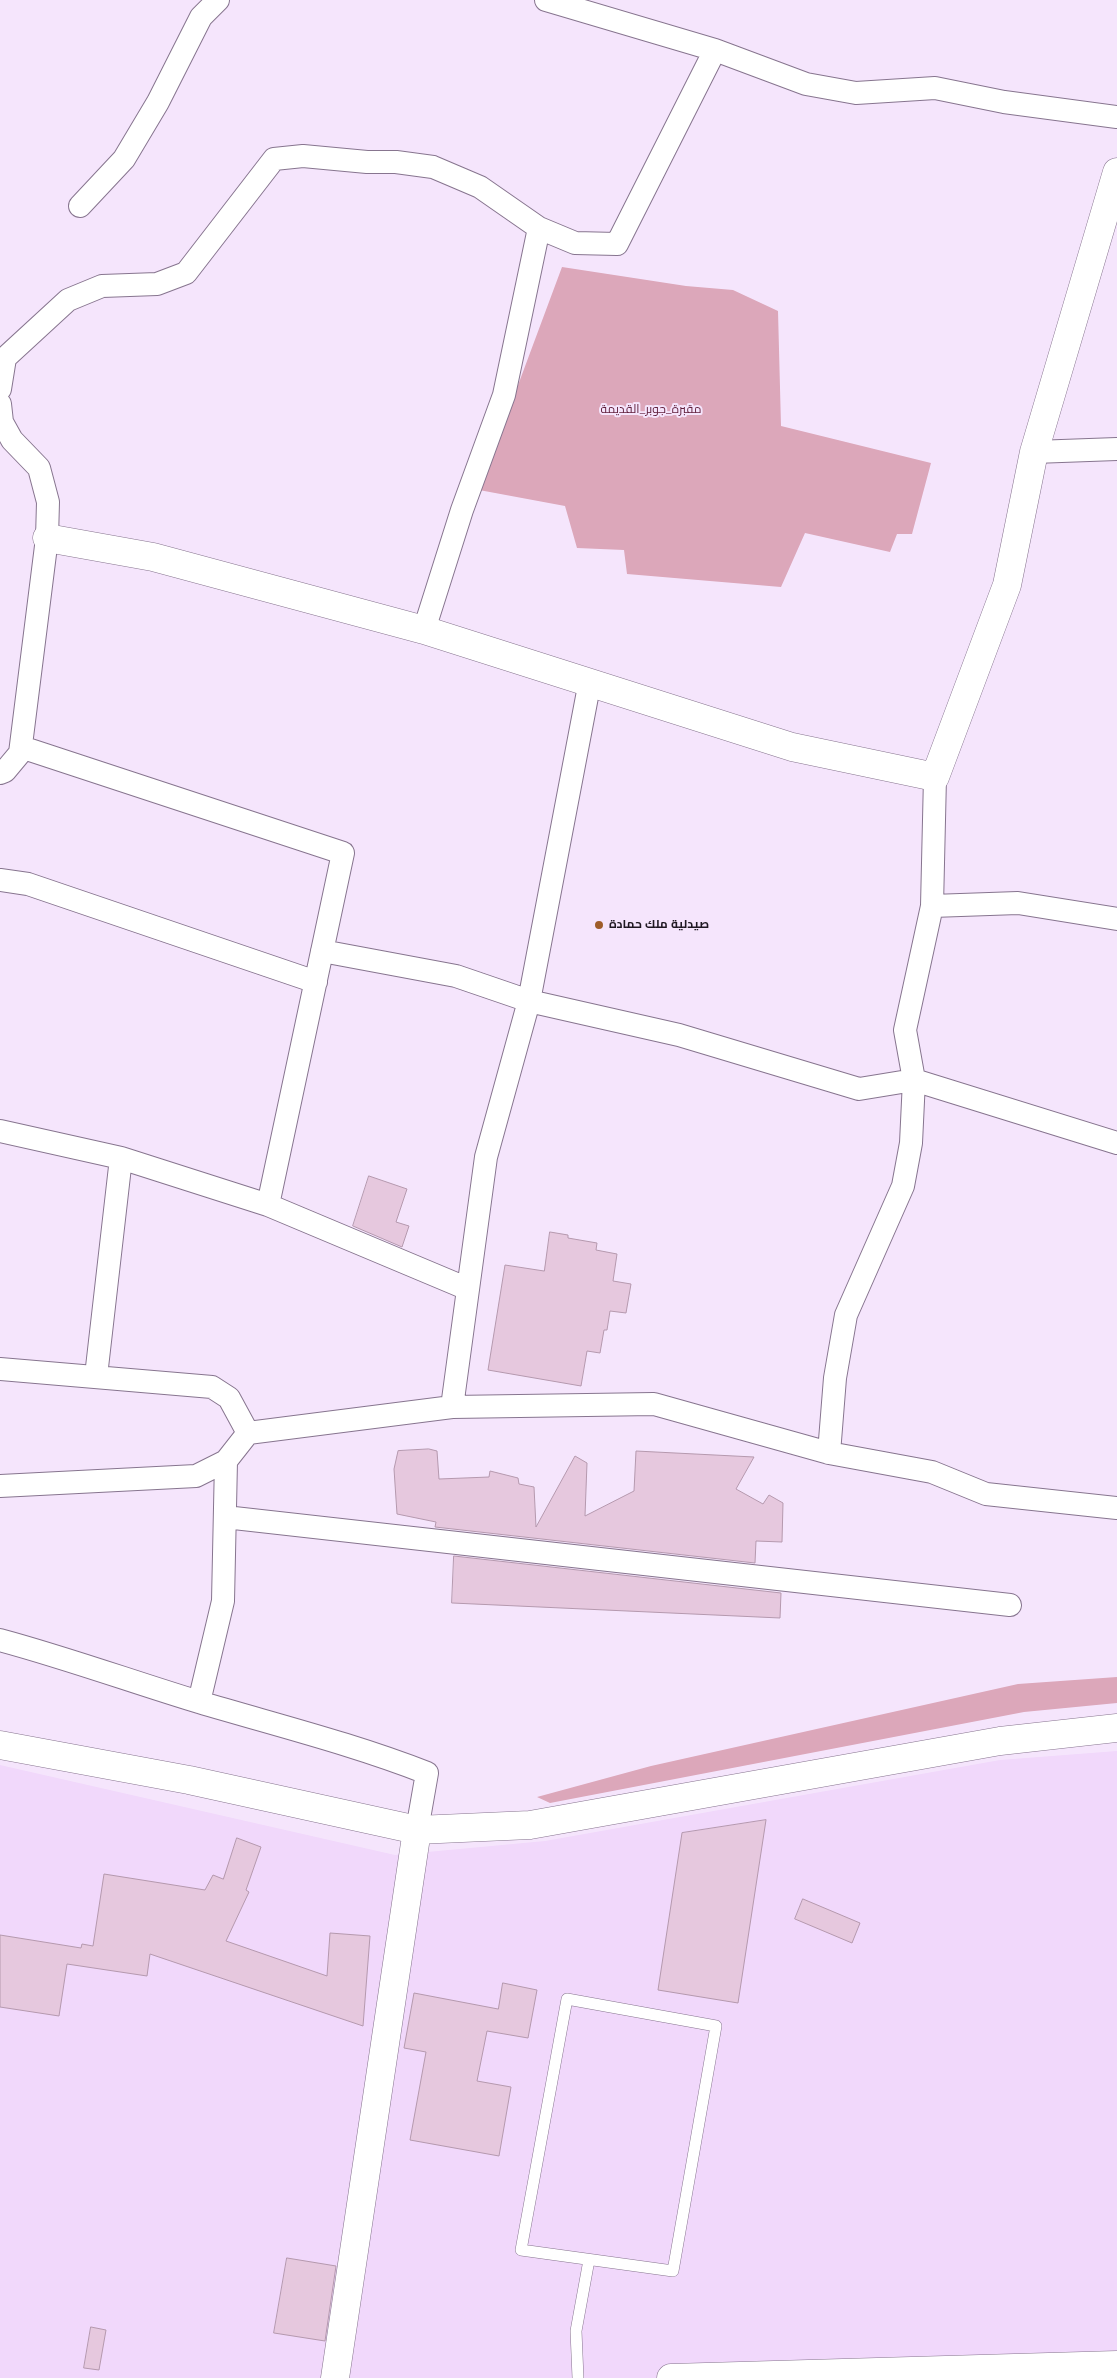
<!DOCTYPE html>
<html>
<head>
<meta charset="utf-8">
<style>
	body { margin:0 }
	canvas { display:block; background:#f5e5fc }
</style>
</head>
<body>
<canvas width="1117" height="2378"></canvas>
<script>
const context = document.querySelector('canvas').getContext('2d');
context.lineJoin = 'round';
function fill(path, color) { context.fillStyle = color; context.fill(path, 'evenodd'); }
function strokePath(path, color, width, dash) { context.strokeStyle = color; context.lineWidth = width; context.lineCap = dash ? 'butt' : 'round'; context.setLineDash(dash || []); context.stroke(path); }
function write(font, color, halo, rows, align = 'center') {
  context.font = font + ' "Nunito Sans",Cairo,sans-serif'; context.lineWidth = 4; context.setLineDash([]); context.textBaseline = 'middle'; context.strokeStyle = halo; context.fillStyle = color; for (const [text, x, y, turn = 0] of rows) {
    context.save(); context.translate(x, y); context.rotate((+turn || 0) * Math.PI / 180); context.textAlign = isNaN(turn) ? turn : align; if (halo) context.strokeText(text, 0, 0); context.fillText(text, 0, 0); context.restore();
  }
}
const built = new Path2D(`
	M1117,1751V2378H0V1765L395,1855L545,1841L1000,1760Z`);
const green = new Path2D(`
	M562,267L686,286L733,290L778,311L781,426L931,463L912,534H897L890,552L805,533L781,587L627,574L624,550L577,548L565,506L479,490Z
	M1117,1677V1703L1024,1712L550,1803L537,1797L651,1766L1018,1684Z`);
const building = new Path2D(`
	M369,1176L407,1189L396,1222L409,1226L402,1247L353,1226Z
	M550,1232L568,1235V1238L597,1243L596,1250L617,1254L613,1281L631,1284L626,1313L610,1311L607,1330H604L600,1353L587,1351L581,1386L488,1370L505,1265L544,1271Z
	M429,1449L437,1451L439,1479L489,1477L490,1471L518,1478L519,1484L534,1487L536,1527L575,1456L587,1463L585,1516L634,1491L636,1451L754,1457L736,1489L763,1504L769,1495L783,1503L782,1542L756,1541L755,1563L435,1527L436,1522L397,1514L394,1469L398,1451Z
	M454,1556L781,1593L780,1618L452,1603Z
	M766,1820L738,2003L658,1990L682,1833Z
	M237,1838L261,1847L246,1890L249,1892L226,1941L327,1976L330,1933L370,1936L363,2026L150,1954L147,1976L67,1964L59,2016L0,2007V1935L81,1948L82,1944L93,1946L104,1874L205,1890L213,1875L223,1879Z
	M803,1899L860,1923L852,1943L795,1919Z
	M503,1983L537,1990L528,2038L487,2031L477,2081L511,2087L499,2156L410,2140L426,2052L404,2048L414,1993L498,2009Z
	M287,2258L336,2266L325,2341L274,2333Z
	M91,2327L106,2330L99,2370L84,2368Z`);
const service = new Path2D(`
	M567,1999L716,2026L673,2271L521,2250Z
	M578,2378L576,2331L589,2260`);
const minor = new Path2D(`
	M546,0L715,50L806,84L856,93L935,88L1004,102L1117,117
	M80,206L124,159L158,102L201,17L218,0
	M0,389L5,358L68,300L102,286L157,284L186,273L274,159L303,156L367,162H396L433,167L480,187L539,228L575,243L617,244L715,50
	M0,404L2,422L12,440L39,468L48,502L47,538L20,753L5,771L0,773
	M1034,452L1117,449
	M424,630L462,510L504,395L539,228
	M21,747L343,853L268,1205
	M0,880L28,884L316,982
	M932,906L1018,903L1117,919
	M322,951L456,976L529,1001L679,1035L859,1089L914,1080L1117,1143
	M0,1131L121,1158L268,1205L468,1289
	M0,1369L212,1387L229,1398L248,1433
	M96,1376L121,1158
	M452,1407L486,1157L529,1001L590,681
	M829,1453L835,1378L846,1315L903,1186L911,1143L914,1080L905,1030L932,906L935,777
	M0,1486L196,1476L226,1461L248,1433L452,1407L654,1404L829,1453L932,1472L986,1494L1117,1508
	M225,1517L1010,1605
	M0,1640C67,1658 133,1682 199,1702C276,1725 353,1744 427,1773L417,1830
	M199,1702L223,1601L226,1461`);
const tertiary = new Path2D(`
	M47,538L153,557L424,630L792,747L935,777L1007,585L1034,452L1117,172
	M0,1745L189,1780L417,1830L530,1825L1000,1741L1117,1728
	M335,2378L417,1830`);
const secondary = new Path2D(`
	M671,2378L1117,2365`);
const markers = [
	[599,925,5,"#9e5c29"]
];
const parkNames = [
	["مقبرة_جوبر_القديمة",651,410]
];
const poiNames = [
	["صيدلية ملك حمادة",609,925]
];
fill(built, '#f1d8fb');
fill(green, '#dca7ba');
fill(building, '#e6c8de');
strokePath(building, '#b599ae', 1);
strokePath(service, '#87758f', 12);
strokePath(minor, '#87758f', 24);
strokePath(tertiary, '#87758f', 29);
strokePath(secondary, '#87758f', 29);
strokePath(service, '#fff', 11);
strokePath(minor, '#fff', 22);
strokePath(tertiary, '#fff', 28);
strokePath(secondary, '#fff', 28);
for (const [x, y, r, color] of markers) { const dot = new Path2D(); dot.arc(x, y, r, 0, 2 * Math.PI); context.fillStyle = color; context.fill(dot); strokePath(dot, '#f5e5fc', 2); }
write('12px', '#61203d', '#f5e5fc', parkNames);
write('bold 12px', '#1f1822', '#f5e5fc', poiNames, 'left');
</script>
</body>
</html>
